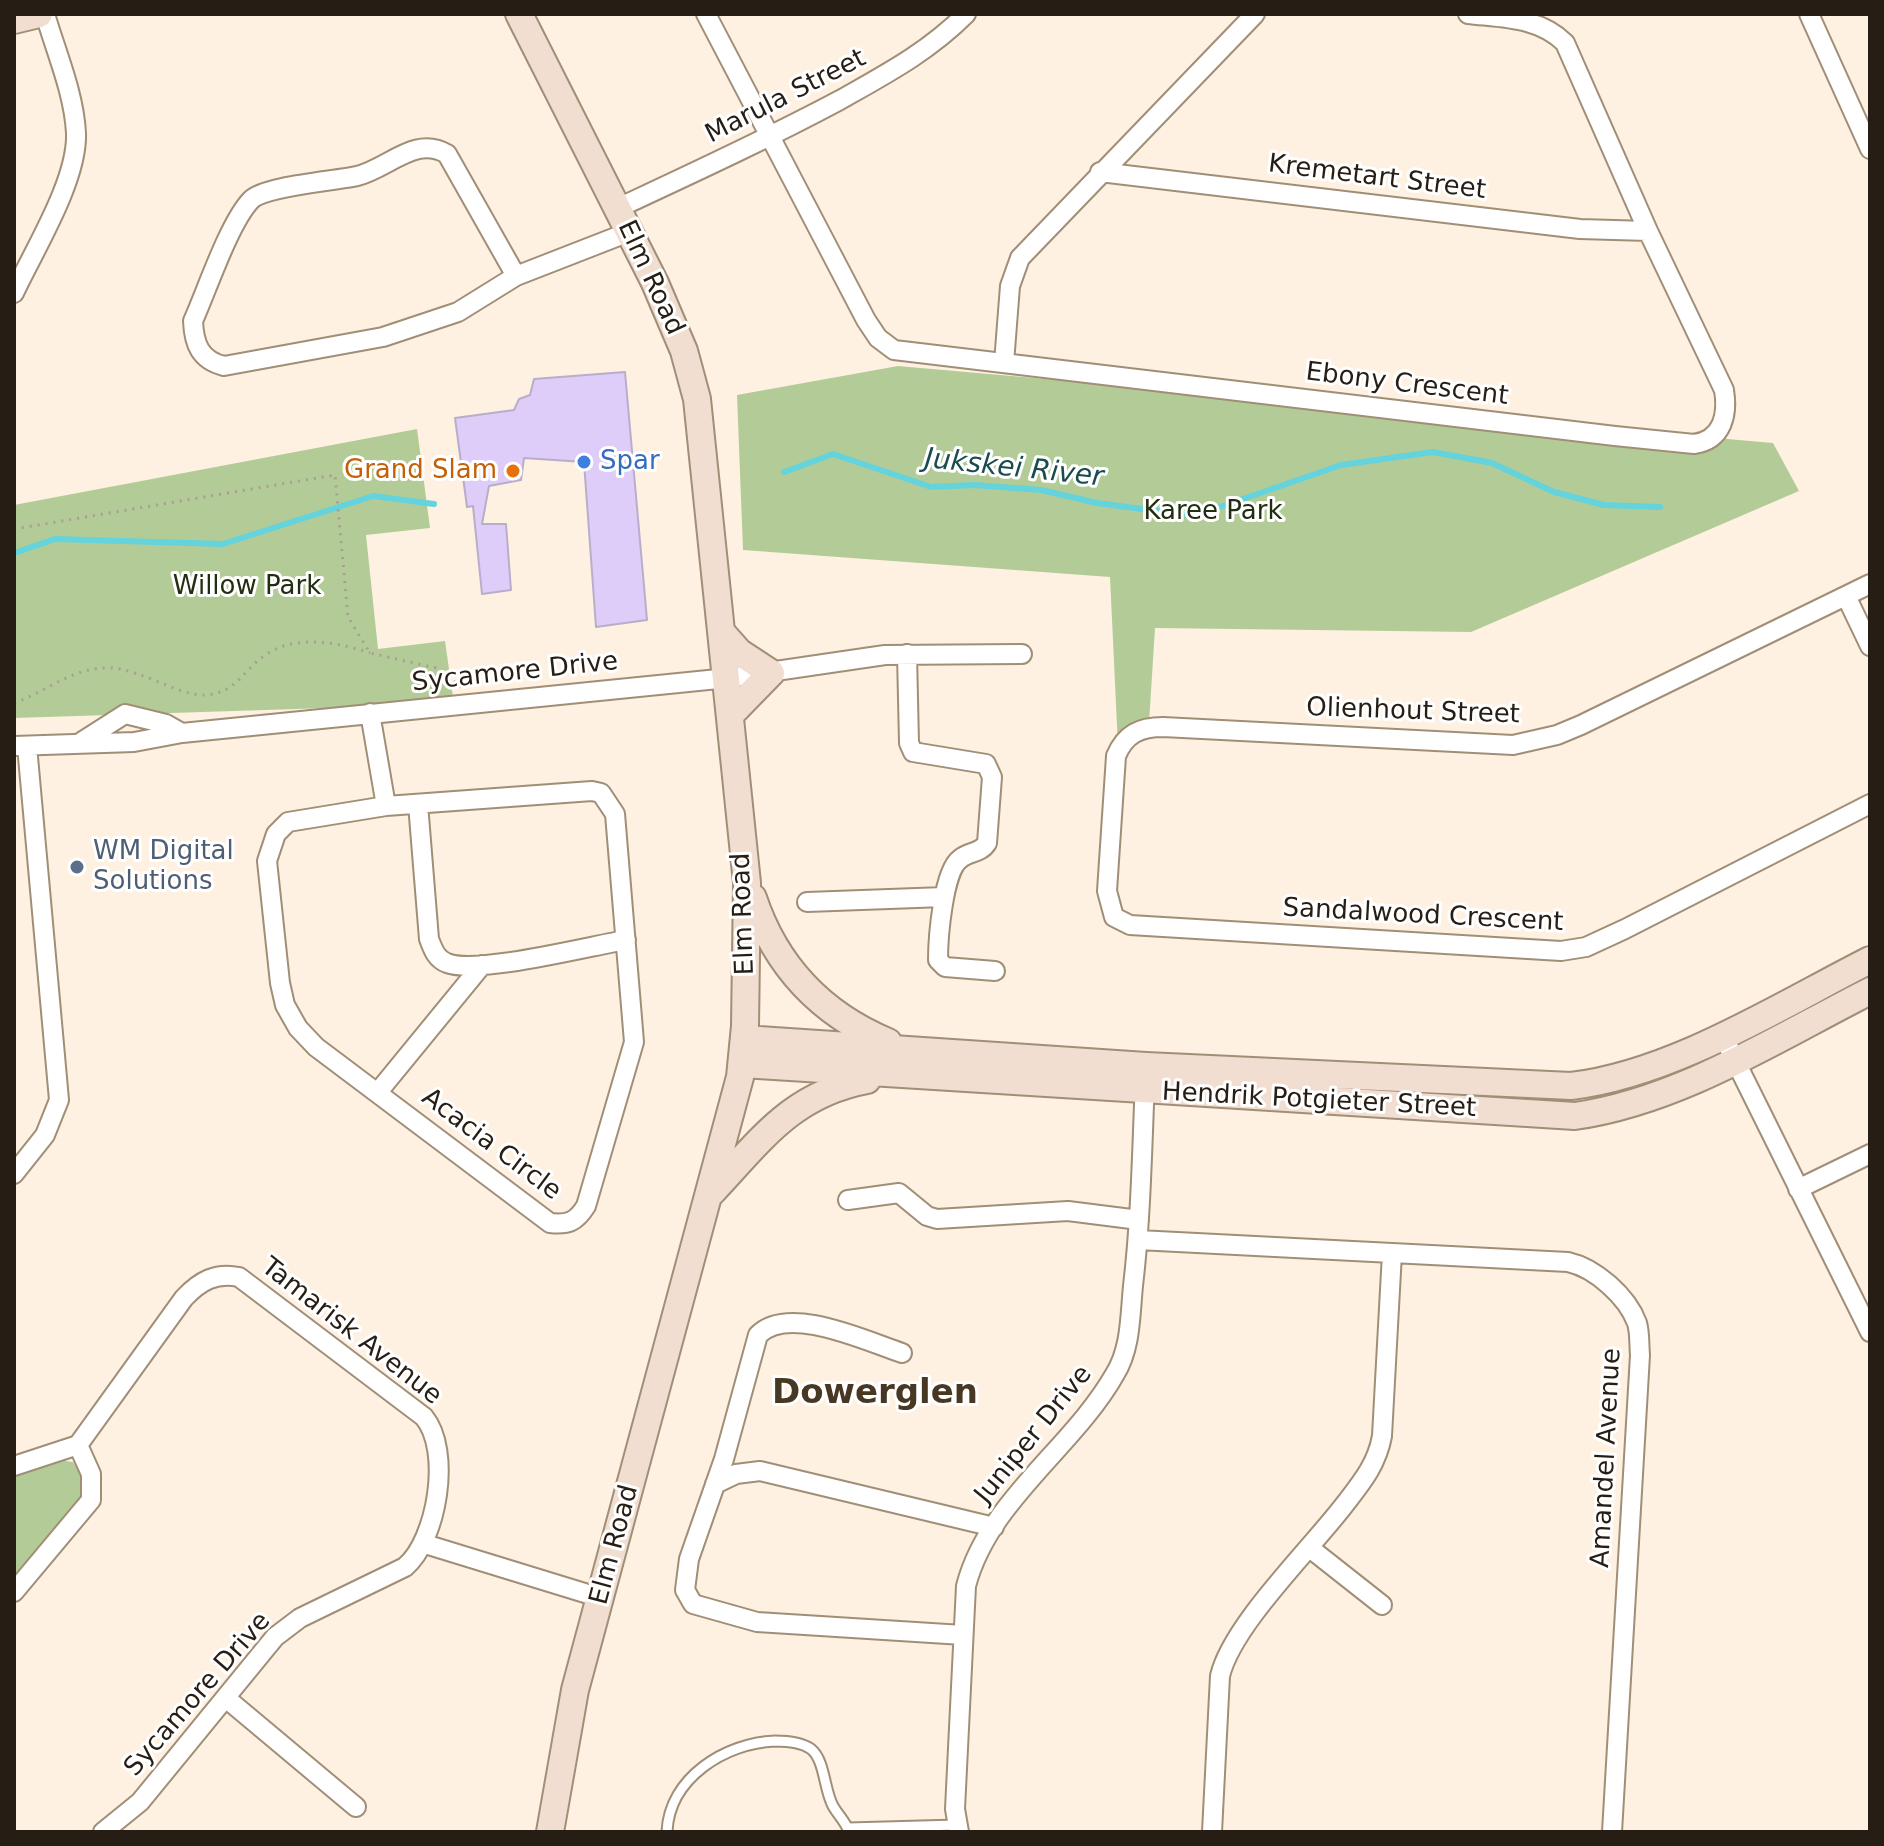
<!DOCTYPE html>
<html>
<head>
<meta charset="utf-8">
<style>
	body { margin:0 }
	#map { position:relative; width:1884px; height:1846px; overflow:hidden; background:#fef1e2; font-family:"DejaVu Sans",sans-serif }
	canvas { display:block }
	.frame { position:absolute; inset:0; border:16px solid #261e15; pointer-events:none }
</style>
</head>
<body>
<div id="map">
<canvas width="1884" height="1846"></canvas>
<div class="frame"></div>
</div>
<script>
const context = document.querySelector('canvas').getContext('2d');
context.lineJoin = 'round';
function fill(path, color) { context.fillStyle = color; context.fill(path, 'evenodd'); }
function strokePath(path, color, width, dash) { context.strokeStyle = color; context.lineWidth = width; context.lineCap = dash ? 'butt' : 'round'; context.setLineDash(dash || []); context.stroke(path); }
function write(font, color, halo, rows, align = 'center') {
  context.font = font + ' "DejaVu Sans",sans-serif'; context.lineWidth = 6; context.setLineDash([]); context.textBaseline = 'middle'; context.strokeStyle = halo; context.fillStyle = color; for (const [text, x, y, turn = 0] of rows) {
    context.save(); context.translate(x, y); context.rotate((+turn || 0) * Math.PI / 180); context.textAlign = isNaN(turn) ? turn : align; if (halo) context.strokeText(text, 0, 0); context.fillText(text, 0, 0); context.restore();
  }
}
const green = new Path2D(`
	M898,366L1773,443L1799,491L1471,632L1155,628L1149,723L1118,747L1110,577L743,550L737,395Z
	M417,429L430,528L366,535L378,649L445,641L454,704L14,718V505Z
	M59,1460L73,1462L85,1482L84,1494L14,1580V1475Z`);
const stream = new Path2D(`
	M784,472L833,454L931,487L974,485L1041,490L1097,503L1194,516L1341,465L1433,452L1492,463L1554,492L1604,505L1660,507
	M14,553L55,539L223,544L373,496L434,504`);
const building = new Path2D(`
	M625,372L647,620L596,627L584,462L524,458L521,480L489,486L482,524H506L511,590L482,594L473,506L467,507L455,418L514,410L519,399L530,395L534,379Z`);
const path = new Path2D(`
	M14,529L335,475L348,617L370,653L436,668L463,688
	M14,703C48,691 74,666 111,668C139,669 183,697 205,695C238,692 240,673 264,656C293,634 338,642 370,653`);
const lane = new Path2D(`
	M848,1828L957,1825
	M667,1832C669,1778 725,1743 775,1741C786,1741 801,1742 811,1749C825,1760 824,1790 833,1806C838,1815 846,1822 849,1832`);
const street = new Path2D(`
	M706,14L866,320L878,338L894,350L1615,436L1694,444C1723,440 1728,414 1724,390L1648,231L1565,43C1539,17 1502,18 1468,14
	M1809,14L1870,149
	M1100,172L1580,229L1648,231
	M618,208C693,173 767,139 840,100C886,74 928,52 966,14
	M516,276L447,154C415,135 389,168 357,176C335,181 264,186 251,200C229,223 207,290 193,321C194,344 200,360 224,366L383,337L458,312L516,276L629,232
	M14,293C34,250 78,180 76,133C74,93 56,52 45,14
	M1004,363L1010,286L1020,258L1255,14
	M1870,584L1581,725L1557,735L1513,745L1163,727C1140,727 1125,734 1116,756L1107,891L1114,917L1130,925L1561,951L1586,947L1625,929L1870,804
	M1846,596L1870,646
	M907,654L909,743L913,752L986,764L992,777L987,843C980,854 969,851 960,859C943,871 938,939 938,960L945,967L995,971
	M370,713L386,806
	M78,744L125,714L166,724L182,733
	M14,746L134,742L182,733L728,678L885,655L1022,654
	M592,791L601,793L615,814L634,1042L586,1206C576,1222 568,1225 550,1223L316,1047L298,1028L285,1005L280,983L267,861L276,834L288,822L386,806Z
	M418,804L429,939C433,949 436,959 447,963C476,975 590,946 626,940
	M807,902L944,897
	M1722,1034L1870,1332
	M378,1092L482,965
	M14,1174L45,1135L59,1100L27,746
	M1798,1189L1870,1154
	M848,1200L899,1193L927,1216L937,1219L1068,1211L1139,1220
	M1138,1240L1568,1262C1595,1268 1627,1296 1637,1323C1640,1333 1639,1345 1640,1355L1612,1832
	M902,1353C866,1341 788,1304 758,1335L724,1459L689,1559L685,1590L693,1604L757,1622L963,1635
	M14,1466L78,1445
	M715,1484L736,1474L760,1471L994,1527
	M425,1544L601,1598
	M1311,1549L1382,1605
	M14,1592L91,1500V1474L78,1445L184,1298C200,1281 216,1272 239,1277L424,1417C452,1451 437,1540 405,1567L300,1618L275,1637L140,1802L103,1832
	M227,1699L356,1807
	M959,1832L955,1809L966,1586C988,1501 1073,1448 1115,1374C1131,1348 1130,1316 1133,1286C1141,1218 1142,1149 1145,1080
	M1212,1832L1220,1676C1232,1625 1310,1550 1345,1504C1362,1482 1377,1464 1382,1436L1392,1253`);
const secondary = new Path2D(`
	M519,14L655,283L684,351L697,399L747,883L745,1026L740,1077L575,1690L550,1832
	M14,20L39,14
	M723,634L739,652L771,673L731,714
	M753,898C776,967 821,1014 888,1042
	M744,1039L1146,1066L1571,1086C1673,1074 1779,1006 1870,960
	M742,1064L1575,1116C1680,1101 1777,1038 1870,991
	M712,1192C761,1140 792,1094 867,1080`);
const markers = [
	[584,462,8,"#3f7fe0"],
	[513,471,8,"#e8710a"],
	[77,867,8,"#5c6f8a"]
];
const streetNames = [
	["Marula Street",786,97,-27],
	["Kremetart Street",1377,178,7],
	["Elm Road",650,278,65],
	["Ebony Crescent",1407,385,7],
	["Sycamore Drive",515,673,-6],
	["Olienhout Street",1413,712,2],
	["Elm Road",744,914,-92],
	["Sandalwood Crescent",1423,916,3],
	["Hendrik Potgieter Street",1319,1101,3],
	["Acacia Circle",491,1145,37],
	["Tamarisk Avenue",351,1332,38],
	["Juniper Drive",1034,1435,-51],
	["Amandel Avenue",1607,1458,-87],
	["Elm Road",615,1545,-75],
	["Sycamore Drive",198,1695,-49]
];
const shopNames = [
	["Spar",600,462]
];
const foodNames = [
	["Grand Slam",497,471]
];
const parkNames = [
	["Karee Park",1213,512],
	["Willow Park",247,587]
];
const serviceNames = [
	["WM Digital",93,852],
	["Solutions",93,882]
];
const waterNames = [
	["Jukskei River",1014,469,6]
];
const districtNames = [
	["Dowerglen",875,1394]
];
fill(green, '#b3cc97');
strokePath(stream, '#64d3db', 6);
fill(building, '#decdf8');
strokePath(building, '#b9aeca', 2);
strokePath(lane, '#a18e77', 13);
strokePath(street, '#a18e77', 22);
strokePath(secondary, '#a18e77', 30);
strokePath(path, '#a99e92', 3, [2, 6]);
strokePath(lane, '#fff', 9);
strokePath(street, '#fff', 18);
strokePath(secondary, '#f1ded1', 26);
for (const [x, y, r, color] of markers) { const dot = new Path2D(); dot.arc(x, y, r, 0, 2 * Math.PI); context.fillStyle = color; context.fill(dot); strokePath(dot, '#fff', 3); }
write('26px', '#261e15', '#fff', streetNames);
write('26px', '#366cbe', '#fff', shopNames, 'left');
write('26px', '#c56008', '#fff', foodNames, 'right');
write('26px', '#222e10', '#fff', parkNames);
write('26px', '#4e5e75', '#fff', serviceNames, 'left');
write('italic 28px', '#1a4c4f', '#fff', waterNames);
write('bold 34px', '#483723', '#fff', districtNames);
</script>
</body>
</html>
